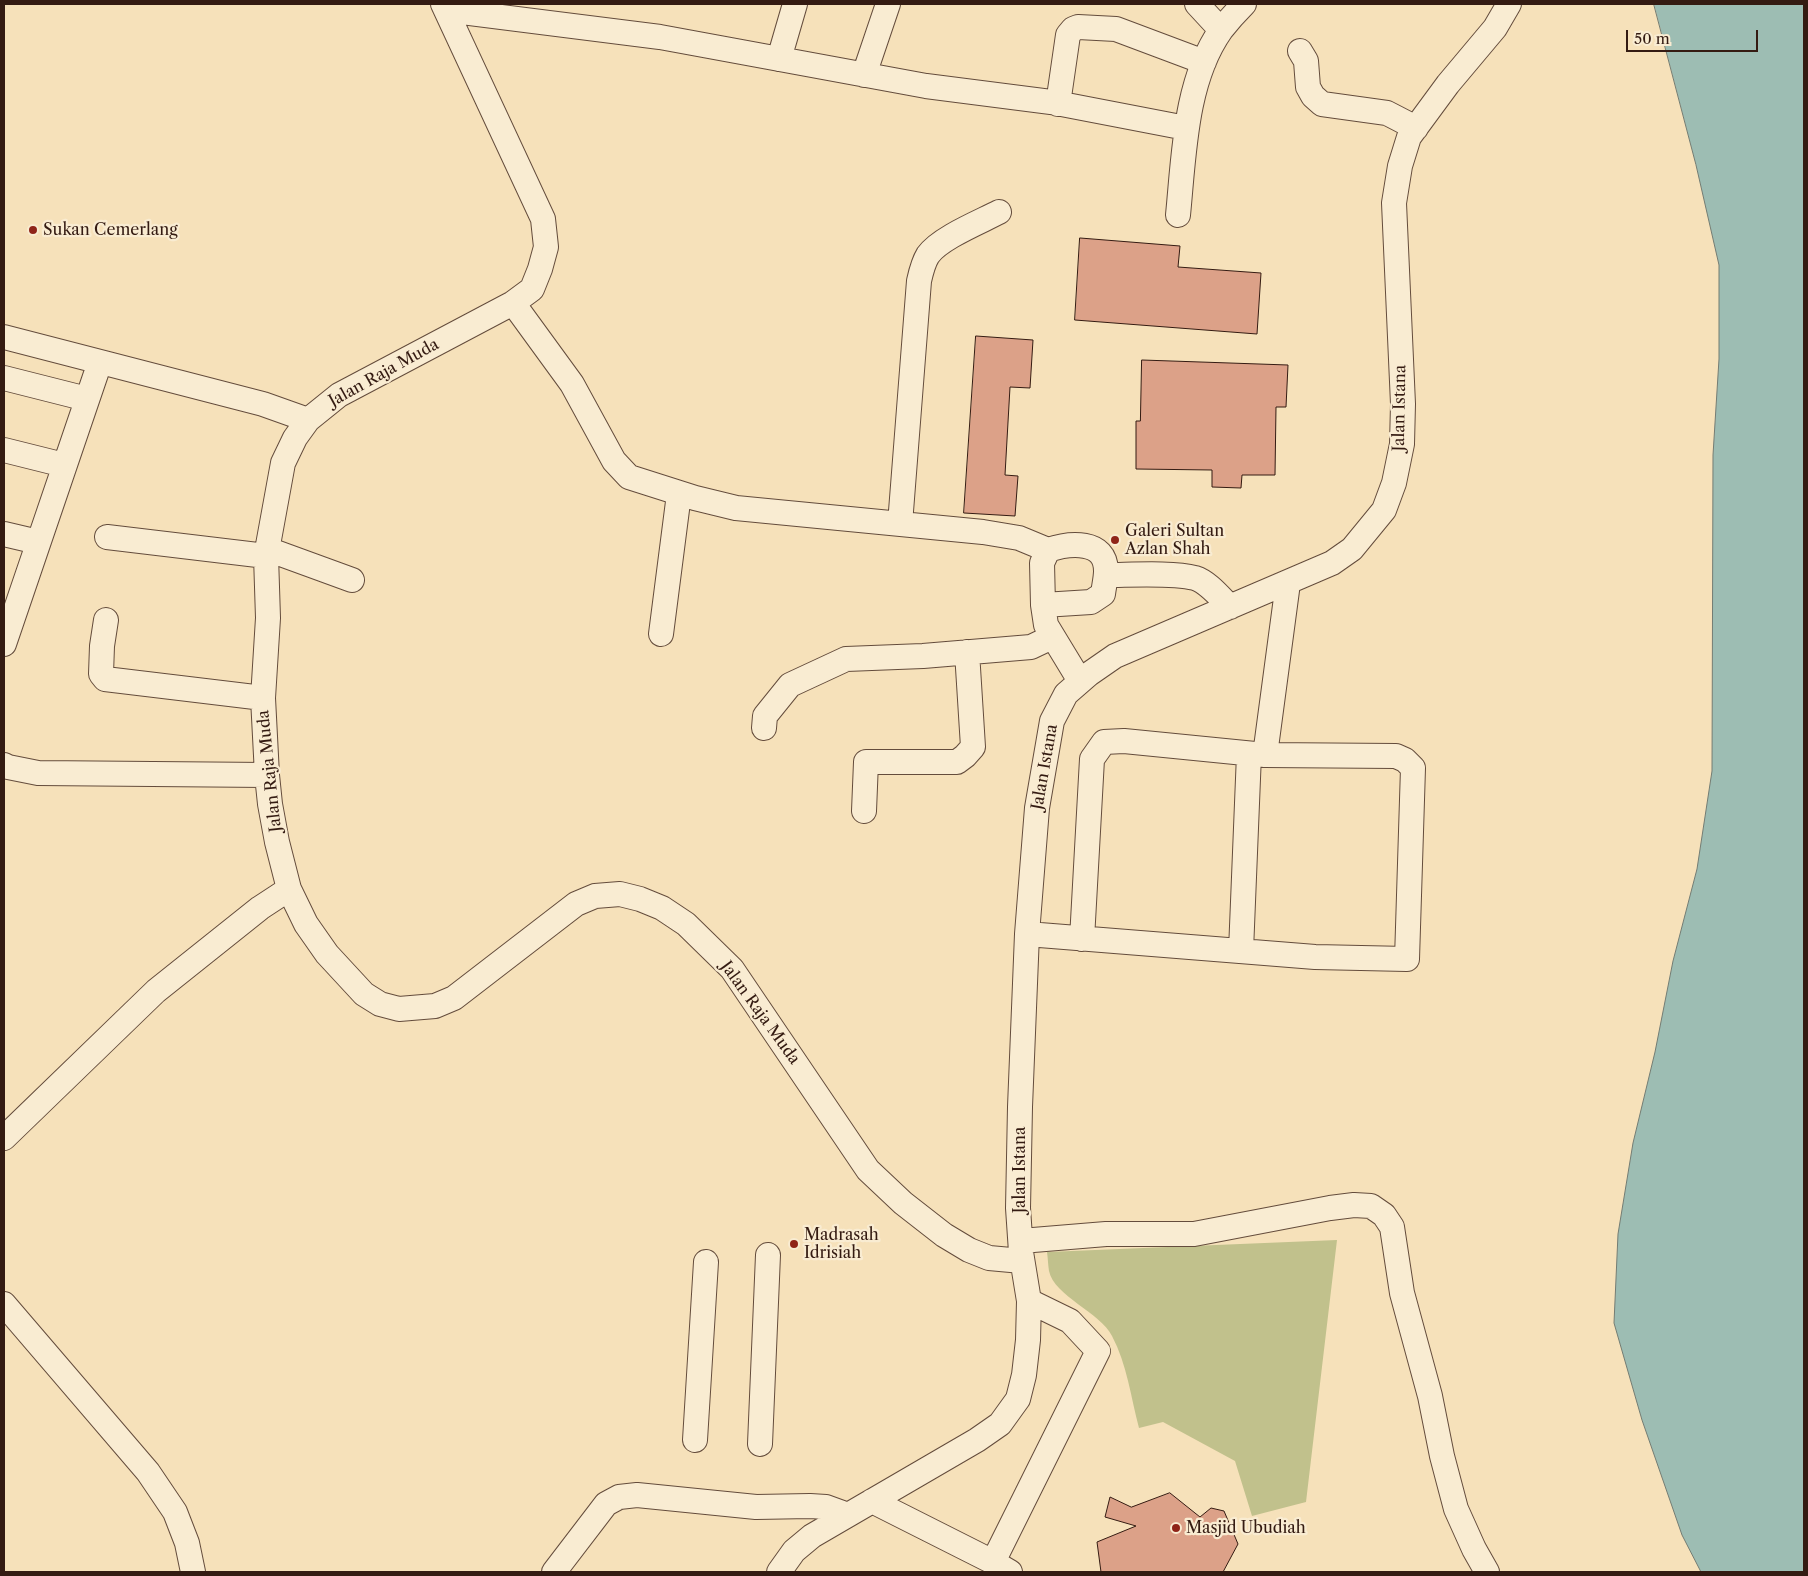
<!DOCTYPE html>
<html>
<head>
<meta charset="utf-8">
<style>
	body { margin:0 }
	#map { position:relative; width:1808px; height:1576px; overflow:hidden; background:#f6e1ba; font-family:"Libre Caslon Text",serif }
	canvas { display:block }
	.frame { position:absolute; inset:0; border:5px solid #341b12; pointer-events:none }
	.scale { position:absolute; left:1626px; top:30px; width:132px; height:22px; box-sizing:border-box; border:2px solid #341b12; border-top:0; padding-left:6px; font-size:15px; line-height:18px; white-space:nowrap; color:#341b12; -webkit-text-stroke:4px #f9ecd2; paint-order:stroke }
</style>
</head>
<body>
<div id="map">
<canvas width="1808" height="1576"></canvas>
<div class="frame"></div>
<div class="scale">50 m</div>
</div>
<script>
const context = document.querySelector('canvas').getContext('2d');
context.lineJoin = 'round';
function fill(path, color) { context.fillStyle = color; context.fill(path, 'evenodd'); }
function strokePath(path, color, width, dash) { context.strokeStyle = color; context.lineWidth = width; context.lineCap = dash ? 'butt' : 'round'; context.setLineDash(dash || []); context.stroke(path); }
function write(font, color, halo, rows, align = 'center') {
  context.font = font + ' "Libre Caslon Text",serif'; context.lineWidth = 4.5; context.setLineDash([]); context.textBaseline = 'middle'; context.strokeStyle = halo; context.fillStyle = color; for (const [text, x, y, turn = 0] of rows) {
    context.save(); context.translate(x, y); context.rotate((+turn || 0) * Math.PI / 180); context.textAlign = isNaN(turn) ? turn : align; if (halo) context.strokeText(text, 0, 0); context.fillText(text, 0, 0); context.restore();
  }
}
const green = new Path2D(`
	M1337,1240L1306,1502L1252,1516L1235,1461L1163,1422L1139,1428C1131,1398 1127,1364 1112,1336C1100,1312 1054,1296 1049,1271C1048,1265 1048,1259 1047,1252Z`);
const water = new Path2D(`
	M1654,4H1804V1572H1701L1682,1535L1642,1420L1614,1323L1618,1234L1633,1143L1655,1052L1673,961L1697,869L1712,771L1713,455L1719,359V265L1696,165Z`);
const building = new Path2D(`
	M1080,238L1180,246L1178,267L1261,273L1257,334L1075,320Z
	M976,336L1033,340L1030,388L1010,387L1005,475L1018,476L1015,516L964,513Z
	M1142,360L1288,365L1286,407H1276L1275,475H1242L1241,488L1212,487V470L1136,469V421H1140Z
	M1170,1493L1200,1517L1211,1508L1224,1511L1238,1544L1223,1572H1101L1097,1542L1136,1526L1105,1517L1110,1497L1131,1507Z`);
const minor = new Path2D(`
	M443,4L543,219L546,247L540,269L532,289L513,303L339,395L308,420L295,438L283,463L266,556L268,618L263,698L267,775L270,804L277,842L289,889L306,924L327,954L364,994L380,1004L399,1009L435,1006L454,998L576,904L595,896L620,894L640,899L662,908L686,924L732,969L868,1170L903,1203L944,1235L969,1250L989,1258L1022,1261
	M1197,4L1221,30
	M446,10L660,37L926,86L1051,102L1186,128
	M1300,51L1306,61L1308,87L1313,96L1322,104L1387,113L1416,128
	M779,59L795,4
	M864,75L888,4
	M1058,104L1068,35L1073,29L1078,27L1116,29L1204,62
	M1178,215C1184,155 1185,81 1221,30C1228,21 1236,12 1244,4
	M513,303L572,384L614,461L629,477L695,498L736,508L983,532L1019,538L1048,550
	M4,337L263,404L308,420
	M4,378L87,399
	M4,450L64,465
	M900,524L919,281C921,272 923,263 928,255C940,238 980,222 999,212
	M4,534L38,542
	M107,537L266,556
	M267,549L352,580
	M1106,575C1129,575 1173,572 1195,578C1208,582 1220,597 1230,607
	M1043,605L1091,602L1103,594C1104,586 1106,578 1106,571C1106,539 1069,543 1048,550L1042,563L1043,605L1046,625L1080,681
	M106,620L102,646L101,674L105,679L263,698
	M661,634L679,494
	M4,644L100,362
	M764,728L765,716L790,685L846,659L923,656L1031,647L1052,637
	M1265,755L1288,583
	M4,765L8,767L38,773L267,775
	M864,811L866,762H957L965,756L973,747L967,652
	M1027,934L1315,957L1407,959L1413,768L1405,760L1396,756L1265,755L1124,741L1104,742L1092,759L1082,939
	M1241,951L1249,754
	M4,1138L156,991L260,908L289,889
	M1021,1241L1106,1234H1194L1330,1208L1354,1205L1371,1206L1384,1215L1392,1227L1402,1293L1430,1396L1442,1456L1456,1509L1474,1549L1487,1572
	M4,1304L148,1472L175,1512L187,1543L193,1572
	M695,1440L706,1262
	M760,1444L768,1255
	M872,1501L993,1562L1098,1351L1070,1321L1029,1301
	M993,1562L1010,1572
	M554,1572L606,1504L619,1497L637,1495L756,1507L810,1506L826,1507L848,1515
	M779,1572L794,1551L812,1536L977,1440L1000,1424L1018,1399L1024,1375L1028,1340L1029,1301L1021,1252L1018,1208L1020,1107L1027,934L1037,808L1052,721L1066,694L1089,674L1115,656L1332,563L1352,549L1384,510L1394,483L1402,444L1403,404L1394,203L1400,166L1409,137L1448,84L1495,28L1509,4`);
const markers = [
	[33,230,5,"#8f2418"],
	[1115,540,5,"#8f2418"],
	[794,1244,5,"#8f2418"],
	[1176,1528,5,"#8f2418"]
];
const poiNames = [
	["Sukan Cemerlang",43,230],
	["Galeri Sultan",1125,531],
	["Azlan Shah",1125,549],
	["Madrasah",804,1235],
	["Idrisiah",804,1253],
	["Masjid Ubudiah",1186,1528]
];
const streetNames = [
	["Jalan Raja Muda",384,373,-29],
	["Jalan Istana",1400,408,-89],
	["Jalan Istana",1045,767,-80],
	["Jalan Raja Muda",270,771,-96],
	["Jalan Raja Muda",760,1013,54],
	["Jalan Istana",1020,1170,-90]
];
fill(green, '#c1c18c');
fill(water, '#9dbdb3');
strokePath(water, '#737c73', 1);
fill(building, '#dca188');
strokePath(building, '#341b12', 1);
strokePath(minor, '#644c3c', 26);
strokePath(minor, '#f9ecd2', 24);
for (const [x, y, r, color] of markers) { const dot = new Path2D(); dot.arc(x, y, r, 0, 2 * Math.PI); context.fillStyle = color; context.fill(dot); strokePath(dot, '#f9ecd2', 2); }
write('16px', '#341b12', '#f9ecd2', poiNames, 'left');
write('16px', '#341b12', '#f9ecd2', streetNames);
</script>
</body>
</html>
